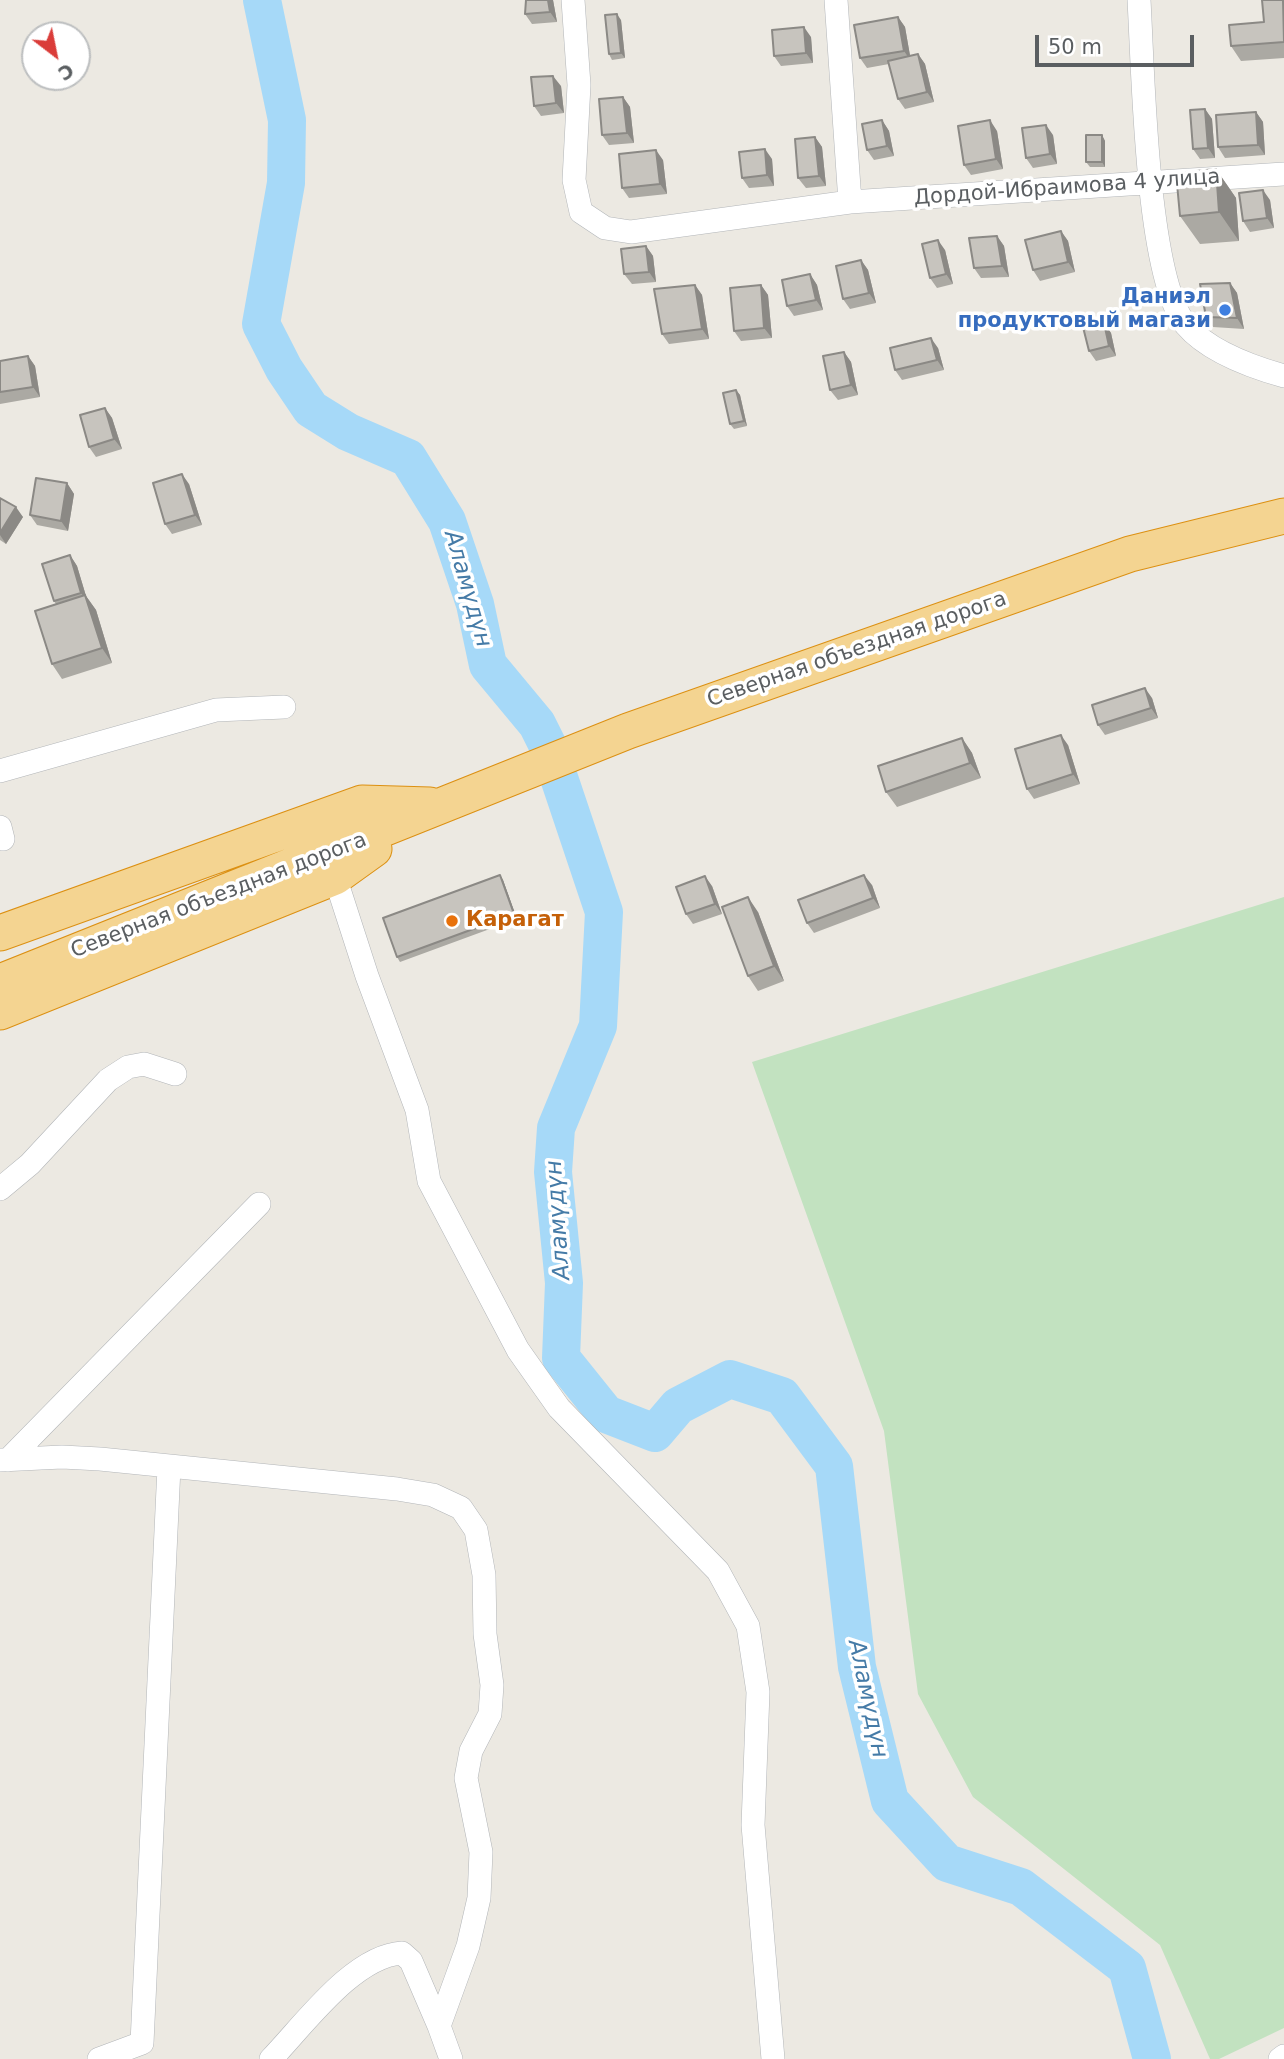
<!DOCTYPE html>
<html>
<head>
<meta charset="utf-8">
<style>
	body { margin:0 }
	#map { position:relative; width:1284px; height:2059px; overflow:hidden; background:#ece9e2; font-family:"DejaVu Sans",sans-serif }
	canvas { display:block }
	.north { position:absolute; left:21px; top:21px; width:70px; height:70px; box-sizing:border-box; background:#fff; border:2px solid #bdbfc0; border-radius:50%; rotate:148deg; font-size:19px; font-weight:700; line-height:28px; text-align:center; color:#5a5e61 }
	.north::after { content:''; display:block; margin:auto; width:24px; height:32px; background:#da3c39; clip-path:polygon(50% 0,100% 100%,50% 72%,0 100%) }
	.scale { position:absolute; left:1035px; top:35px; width:159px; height:32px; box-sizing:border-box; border:4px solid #5a5e61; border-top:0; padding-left:9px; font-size:21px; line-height:24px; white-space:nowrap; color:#5a5e61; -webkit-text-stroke:5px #fff; paint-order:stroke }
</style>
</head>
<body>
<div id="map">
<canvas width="1284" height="2059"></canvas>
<div class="north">С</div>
<div class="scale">50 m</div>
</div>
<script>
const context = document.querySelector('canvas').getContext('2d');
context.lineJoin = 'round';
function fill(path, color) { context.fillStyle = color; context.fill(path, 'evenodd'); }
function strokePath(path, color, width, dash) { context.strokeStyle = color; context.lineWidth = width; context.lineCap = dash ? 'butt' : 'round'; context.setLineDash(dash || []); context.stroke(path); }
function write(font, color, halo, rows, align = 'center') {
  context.font = font + ' "DejaVu Sans",sans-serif'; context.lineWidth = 7; context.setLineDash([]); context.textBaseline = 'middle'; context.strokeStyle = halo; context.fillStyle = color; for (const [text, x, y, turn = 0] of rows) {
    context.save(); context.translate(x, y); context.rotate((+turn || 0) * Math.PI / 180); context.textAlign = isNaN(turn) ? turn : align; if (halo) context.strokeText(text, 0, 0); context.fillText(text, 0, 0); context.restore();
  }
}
const green = new Path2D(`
	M1284,897V2028L1219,2059H1210L1160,1945L973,1797L918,1694L884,1431L752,1062Z`);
const river = new Path2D(`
	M262,0L287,120L286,183L261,324L284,369L311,409L348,432L408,458L447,521L475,604L488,665L537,724L549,748L604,912L598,1026L556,1128L553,1172L564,1283L561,1358L606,1414L655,1433L678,1406L730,1379L782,1396L834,1466L857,1667L890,1801L947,1863L1021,1887L1127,1968L1152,2059`);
const minor = new Path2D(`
	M573,0L579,85L574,180L581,212L605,228L631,232L850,202L1284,174
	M836,0L850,202
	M1139,0C1143,67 1146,278 1186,325C1208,351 1252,367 1284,376
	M0,771L216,710L284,707
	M0,827L3,839
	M335,877L367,976L417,1110L429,1181L518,1350L559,1408L718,1571L748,1626L758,1692L753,1825L773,2059
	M0,1189L30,1164L108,1080L128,1067L144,1064L175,1074
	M0,1460L62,1457L100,1459L397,1489L433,1495L461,1508L476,1530L484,1575L485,1634L492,1685L490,1714L471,1751L466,1778L481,1852L479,1898L468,1946L439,2026L451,2059
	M8,1460L259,1204
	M99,2059L142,2043L169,1467
	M271,2059C304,2025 353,1956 402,1953L411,1961L439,2026
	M1280,2059L1284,2056`);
const highway = new Path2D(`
	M0,933L362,803L430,805
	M0,982L628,731L1130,554L1284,516
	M0,1012L335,877L374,849`);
const wall = new Path2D(`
	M553,0L557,22L532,24L525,14Z
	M1284,0V58L1241,61L1231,46L1264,22Z
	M898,17L905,27L910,56L918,54L925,64L934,102L905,109L898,99L889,64L867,68L860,58Z
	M621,20L625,58L612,60L609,54Z
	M811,37L813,63L781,66L774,56Z
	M561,86L564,113L541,116L534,106Z
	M623,97L630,107L634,143L609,145L602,135Z
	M1205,109L1212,119L1215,158L1200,159L1193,149Z
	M1256,112L1263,122L1265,155L1225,158L1218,147Z
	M882,120L889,131L894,156L874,160L867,150Z
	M997,131L1003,169L971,175L964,165Z
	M1053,135L1057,164L1033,168L1026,158Z
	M1102,135L1105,141V167H1090L1086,162Z
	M815,137L822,147L826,186L806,188L798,178Z
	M772,159L774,186L749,188L742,178Z
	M663,160L667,194L629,198L622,188Z
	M1216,169L1236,198L1239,241L1200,244L1180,216Z
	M1270,200L1274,228L1250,232L1243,221Z
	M1061,231L1068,241L1075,272L1040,281L1033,270Z
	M997,236L1004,246L1009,277L981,278L974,268Z
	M646,246L653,256L656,282L632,284L624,274Z
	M945,250L953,284L937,288L930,278Z
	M861,260L868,270L876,303L850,309L843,299Z
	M810,274L817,285L823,310L794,316L787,306Z
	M1230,283L1237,293L1244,329L1213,327L1206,317Z
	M695,285L702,295L709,339L669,344L662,334Z
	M761,285L768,295L772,338L741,341L734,331Z
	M1104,323L1111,333L1116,356L1096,361L1089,351Z
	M938,348L944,370L902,380L895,370Z
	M844,352L851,362L858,395L838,400L830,390Z
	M28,356L35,366L40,397L0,404V361Z
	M736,390L740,395L747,426L734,429L730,424Z
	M105,408L112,418L122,449L96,457L89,447Z
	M67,483L74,494L68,531L37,525L30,515Z
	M189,484L202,525L172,534L165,524Z
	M0,498L23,517L6,544L0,540Z
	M70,555L77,566L86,596L96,610L112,663L62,679L52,664L56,604L54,601Z
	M1152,698L1158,718L1105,735L1098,725Z
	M962,738L972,753L981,778L897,807L886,792Z
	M1068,745L1080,784L1034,799L1027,789Z
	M500,875L503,880L517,919L400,962L397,957Z
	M872,885L880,908L814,933L807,923Z
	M712,886L722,914L693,924L686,914Z
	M758,912L784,981L758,991L748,976Z`);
const shadedWall = new Path2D(`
	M548,0H553L557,22L550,12Z
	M617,14L621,20L625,58L621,53Z
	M898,17L905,27L911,61L904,51Z
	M804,27L811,37L813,63L806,53Z
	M918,54L925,64L934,102L927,92Z
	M553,76L561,86L564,113L556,103Z
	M623,97L630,107L634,143L627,133Z
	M1205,109L1212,119L1215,158L1208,148Z
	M1256,112L1263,122L1265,155L1258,145Z
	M882,120L889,131L894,156L887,146Z
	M990,120L997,131L1003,169L996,159Z
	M1046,125L1053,135L1057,164L1050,154Z
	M1102,135L1105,141V167L1102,162Z
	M815,137L822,147L826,186L819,176Z
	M765,149L772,159L774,186L767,175Z
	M656,150L663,160L667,194L660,184Z
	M1216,169L1236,198L1239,241L1219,212Z
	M1263,190L1270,200L1274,228L1267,218Z
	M1061,231L1068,241L1075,272L1068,262Z
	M997,236L1004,246L1009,277L1002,266Z
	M938,240L945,250L953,284L946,274Z
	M646,246L653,256L656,282L649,272Z
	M861,260L868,270L876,303L869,293Z
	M810,274L817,285L823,310L816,300Z
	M1230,283L1237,293L1244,329L1237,318Z
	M695,285L702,295L709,339L702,329Z
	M761,285L768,295L772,338L764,328Z
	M1104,323L1111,333L1116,356L1109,346Z
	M931,338L938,348L944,370L937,360Z
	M844,352L851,362L858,395L851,385Z
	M28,356L35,366L40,397L33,387Z
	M736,390L740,395L747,426L744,421Z
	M105,408L112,418L122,449L114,439Z
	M182,474L189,484L202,525L195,515Z
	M67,483L74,494L68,531L61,521Z
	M16,507L23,517L6,544L0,535V533Z
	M70,555L77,566L86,596L96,610L112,663L102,648L87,601L81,593Z
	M1145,688L1152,698L1158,718L1151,708Z
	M1061,735L1068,745L1080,784L1073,774Z
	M962,738L972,753L981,778L970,763Z
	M500,875L503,880L517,919L514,914Z
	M864,875L872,885L880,908L873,898Z
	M705,876L712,886L722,914L715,904Z
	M748,897L758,912L784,981L774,966Z`);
const building = new Path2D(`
	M526,0H548L550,12L525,14Z
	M1262,0H1283L1284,42L1231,46L1229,25L1264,22Z
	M617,14L621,53L609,54L605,15Z
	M898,17L904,51L860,58L854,25Z
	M804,27L806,53L774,56L772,30Z
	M918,54L927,92L898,99L888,61Z
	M553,76L556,103L534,106L531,77Z
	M623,97L627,133L602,135L599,99Z
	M1205,109L1208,148L1193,149L1190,110Z
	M1256,112L1258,145L1218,147L1216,115Z
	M882,120L887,146L867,150L862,124Z
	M990,120L996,159L964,165L958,126Z
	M1046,125L1050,154L1026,158L1022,128Z
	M1086,135H1102V162H1086Z
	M815,137L819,176L798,178L795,139Z
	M765,149L767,175L742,178L739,152Z
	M656,150L660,184L622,188L619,154Z
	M1216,169L1219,212L1180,216L1176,173Z
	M1263,190L1267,218L1243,221L1239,193Z
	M1061,231L1068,262L1033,270L1025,240Z
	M997,236L1002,266L974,268L969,238Z
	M938,240L946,274L930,278L922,244Z
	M646,246L649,272L624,274L621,249Z
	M861,260L869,293L843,299L836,266Z
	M810,274L816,300L787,306L782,280Z
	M1230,283L1237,318L1206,317L1200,284Z
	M695,285L702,329L662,334L654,289Z
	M761,285L764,328L734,331L730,288Z
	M1104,323L1109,346L1089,351L1083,327Z
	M931,338L937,360L895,370L890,348Z
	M844,352L851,385L830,390L823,356Z
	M28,356L33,387L0,392V361Z
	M736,390L744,421L730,424L723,393Z
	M105,408L114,439L89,447L80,415Z
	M182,474L195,515L165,524L153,483Z
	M36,478L67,483L61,521L30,515Z
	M0,498L16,507L0,533Z
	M70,555L81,593L54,601L42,564Z
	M85,595L102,648L52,664L35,611Z
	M1145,688L1151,708L1098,725L1092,705Z
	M1061,735L1073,774L1027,789L1015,749Z
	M962,738L970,763L886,792L878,766Z
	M500,875L514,914L397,957L383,918Z
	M864,875L873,898L807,923L798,900Z
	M705,876L715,904L686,914L676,887Z
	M748,897L774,966L748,976L722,907Z`);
const markers = [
	[1225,310,7,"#3f7fe0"],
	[452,921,7,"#e8710a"]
];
const streetNames = [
	["Дордой-Ибраимова 4 улица",1067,188,-4],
	["Северная объездная дорога",857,650,-19],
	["Северная объездная дорога",219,896,-21]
];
const shopNames = [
	["Даниэл",1211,298],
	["продуктовый магази",1211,322]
];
const foodNames = [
	["Карагат",466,921]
];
const waterNames = [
	["Аламүдүн",467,589,74],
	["Аламүдүн",559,1220,-94],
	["Аламүдүн",867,1699,78]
];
fill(green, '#c2e2c0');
strokePath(river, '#a6d9f8', 38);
strokePath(minor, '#b2b5b8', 24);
strokePath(highway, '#dc9012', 37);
strokePath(minor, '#fff', 23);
strokePath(highway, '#f4d491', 35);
fill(wall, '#aba9a3');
fill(shadedWall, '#8b8985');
fill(building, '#c7c4be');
strokePath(building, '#8b8985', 2);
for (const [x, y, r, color] of markers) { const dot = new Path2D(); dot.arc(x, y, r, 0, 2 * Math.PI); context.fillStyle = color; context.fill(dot); strokePath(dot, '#fff', 2.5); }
write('21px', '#5a5e61', '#fff', streetNames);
write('bold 21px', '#366cbe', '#fff', shopNames, 'right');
write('bold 21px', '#c56008', '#fff', foodNames, 'left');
write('italic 23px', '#457ba7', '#fff', waterNames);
</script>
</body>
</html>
